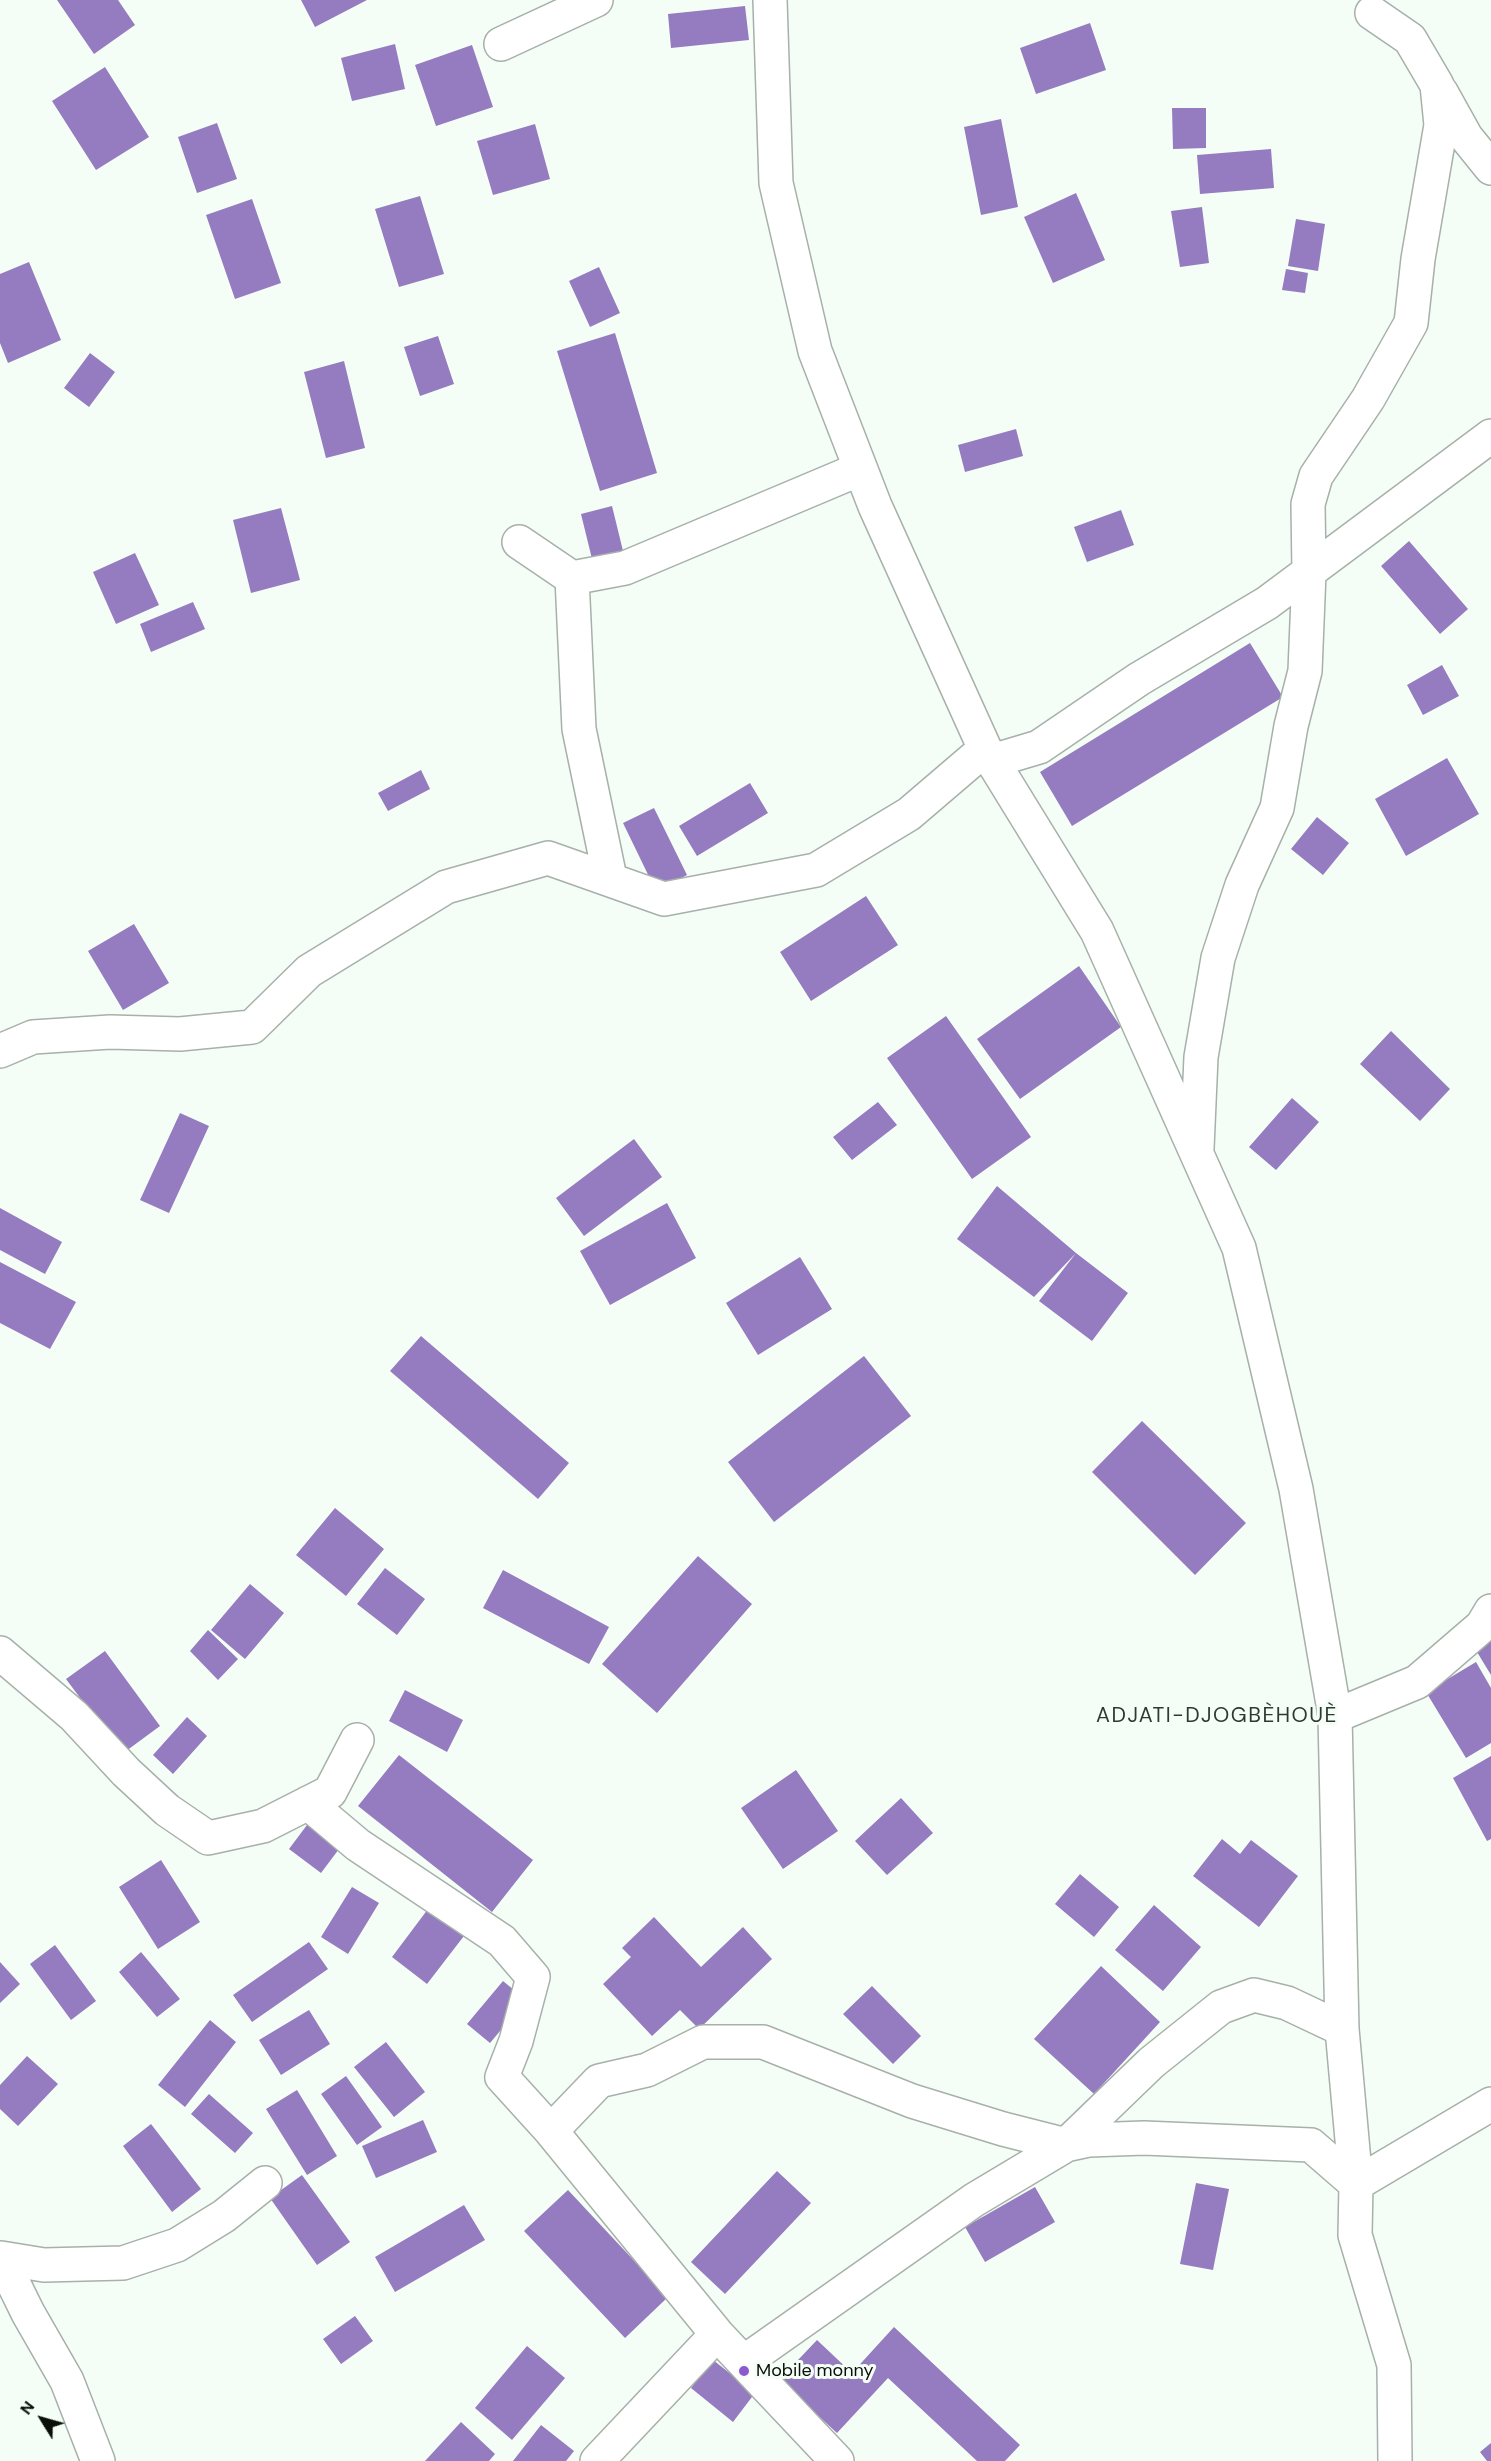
<!DOCTYPE html>
<html>
<head>
<meta charset="utf-8">
<style>
  body { margin:0 }
  #map { position:relative; width:1491px; height:2461px; overflow:hidden; background:#f4fef6; font-family:"DM Sans",sans-serif }
  canvas { display:block }
  .north { position:absolute; left:12px; top:2389px; width:60px; height:60px; -webkit-text-stroke:4px #f4fef6; paint-order:stroke; rotate:307deg; font-size:16px; font-weight:700; line-height:24px; text-align:center; color:#0b0f0c }
  .north::after { content:''; display:block; margin:auto; width:21px; height:27px; background:#0b0f0c; clip-path:polygon(50% 0,100% 100%,50% 72%,0 100%) }
</style>
</head>
<body>
<div id="map">
<canvas width="1491" height="2461"></canvas>
<div class="north">N</div>
</div>
<script>
const g = document.querySelector('canvas').getContext('2d');
g.lineJoin = 'round';
function fillPath(path, color) {
  g.fillStyle = color;
  g.fill(path, 'evenodd');
}
function poly(rows) {
  const path = new Path2D();
  for (const r of rows) {
    path.moveTo(r[0], r[1]);
    for (let i = 2; i < r.length; i += 2) path.lineTo(r[i], r[i + 1]);
  }
  return path;
}
function trace(path, color, width, dash) {
  g.strokeStyle = color;
  g.lineWidth = width;
  g.lineCap = dash ? 'butt' : 'round';
  g.setLineDash(dash || []);
  g.stroke(path);
}
function write(font, color, halo, rows, align = 'center') {
  g.font = font + ' "DM Sans",sans-serif';
  g.lineWidth = 6;
  g.setLineDash([]);
  g.textBaseline = 'middle';
  g.strokeStyle = halo;
  g.fillStyle = color;
  for (const [text, x, y, turn = 0] of rows) {
    g.save();
    g.translate(x, y);
    g.rotate((+turn || 0) * Math.PI / 180);
    g.textAlign = isNaN(turn) ? turn : align;
    if (halo) g.strokeText(text, 0, 0);
    g.fillText(text, 0, 0);
    g.restore();
  }
}
fillPath(poly([
  [57,0,118,0,135,25,94,54],
  [301,0,367,0,315,27],
  [745,6,749,40,671,48,668,14],
  [1090,23,1106,70,1036,94,1020,48],
  [395,44,405,89,352,101,341,58],
  [472,45,493,107,436,126,415,65],
  [105,67,149,137,96,170,52,101],
  [1172,108,1206,108,1206,148,1173,149],
  [1001,119,1018,207,981,215,964,127],
  [217,123,237,179,197,193,178,137],
  [535,124,550,179,493,195,477,141],
  [1271,149,1274,188,1200,194,1197,155],
  [1076,193,1105,260,1053,283,1024,217],
  [420,196,444,274,399,287,375,209],
  [252,199,281,283,235,299,206,215],
  [1202,207,1209,263,1180,267,1171,211],
  [1296,219,1325,224,1318,271,1288,266],
  [29,262,61,340,8,363,0,343,0,274],
  [599,267,620,313,590,327,569,281],
  [1286,269,1308,273,1305,293,1282,290],
  [615,333,657,473,600,491,557,351],
  [438,336,454,384,420,396,404,347],
  [90,353,115,372,89,407,64,388],
  [344,361,365,448,326,458,304,372],
  [1016,429,1023,456,965,472,958,445],
  [612,506,624,555,593,563,581,514],
  [281,508,300,580,251,593,233,520],
  [1121,510,1134,545,1087,562,1074,527],
  [1409,541,1468,609,1440,634,1381,566],
  [135,553,159,605,116,624,93,572],
  [193,602,205,629,151,652,140,624],
  [1250,643,1283,697,1072,826,1040,772],
  [1442,665,1459,696,1423,715,1407,685],
  [1447,758,1479,814,1406,856,1375,799],
  [421,770,430,789,388,811,378,793],
  [750,783,768,813,697,856,679,826],
  [654,808,687,875,656,891,623,823],
  [1317,817,1349,843,1323,875,1291,849],
  [866,896,898,945,811,1001,780,952],
  [134,924,169,983,123,1010,88,951],
  [1079,966,1121,1027,1020,1099,977,1039],
  [946,1016,1031,1137,972,1179,887,1058],
  [1391,1031,1450,1089,1420,1121,1360,1064],
  [1292,1098,1319,1122,1276,1170,1249,1147],
  [878,1102,897,1125,852,1160,833,1137],
  [180,1113,209,1126,169,1213,140,1200],
  [634,1139,662,1177,584,1236,556,1198],
  [997,1186,1076,1253,1034,1297,957,1239],
  [667,1203,696,1258,610,1305,580,1251],
  [0,1208,62,1242,45,1274,0,1250],
  [1076,1253,1128,1293,1092,1341,1039,1301],
  [800,1257,832,1309,758,1355,726,1303],
  [0,1262,76,1302,50,1349,0,1323],
  [421,1336,569,1463,538,1499,390,1371],
  [864,1356,911,1416,774,1522,728,1462],
  [1142,1421,1246,1523,1195,1575,1092,1472],
  [335,1508,384,1549,346,1596,296,1555],
  [698,1556,752,1604,657,1713,602,1664],
  [385,1568,425,1599,397,1635,357,1604],
  [503,1570,609,1627,589,1664,483,1608],
  [250,1584,284,1613,245,1659,211,1630],
  [208,1630,238,1659,218,1680,190,1651],
  [1491,1636,1491,1675,1474,1647],
  [105,1651,160,1726,122,1754,66,1679],
  [1476,1662,1491,1688,1491,1743,1466,1758,1426,1692],
  [405,1690,463,1720,447,1752,389,1721],
  [187,1717,207,1736,173,1774,153,1755],
  [399,1755,533,1860,492,1912,358,1806],
  [1491,1756,1491,1839,1487,1841,1453,1778],
  [796,1770,838,1831,783,1869,741,1808],
  [901,1798,933,1833,887,1875,855,1841],
  [313,1817,345,1841,321,1873,289,1849],
  [1222,1839,1240,1854,1251,1840,1298,1876,1259,1927,1193,1876],
  [161,1860,200,1922,158,1949,119,1887],
  [1080,1874,1119,1907,1094,1937,1055,1904],
  [352,1887,379,1903,348,1954,321,1937],
  [431,1905,467,1932,427,1984,392,1957],
  [1154,1905,1201,1947,1163,1991,1115,1950],
  [654,1917,701,1967,743,1927,772,1959,699,2029,680,2010,652,2036,603,1984,631,1957,622,1948],
  [309,1942,328,1969,252,2022,233,1995],
  [55,1945,96,2001,71,2020,30,1964],
  [141,1952,180,1999,157,2017,119,1972],
  [0,1962,20,1984,0,2003],
  [1101,1966,1160,2022,1094,2094,1034,2039],
  [503,1981,526,2000,490,2043,467,2024],
  [872,1986,921,2036,893,2064,843,2014],
  [309,2010,330,2044,281,2075,259,2040],
  [210,2020,236,2042,185,2107,158,2085],
  [386,2042,425,2092,394,2117,354,2067],
  [27,2056,58,2084,18,2126,0,2109,0,2085],
  [346,2076,382,2127,357,2145,321,2094],
  [297,2090,337,2156,307,2175,266,2109],
  [209,2094,253,2133,235,2153,191,2114],
  [423,2120,437,2152,376,2178,362,2146],
  [151,2124,201,2189,172,2212,123,2146],
  [777,2171,811,2203,725,2294,691,2262],
  [302,2175,350,2242,317,2265,270,2198],
  [1196,2183,1229,2189,1213,2270,1180,2264],
  [1035,2187,1055,2222,985,2262,965,2227],
  [568,2190,668,2297,625,2338,524,2231],
  [464,2205,485,2240,395,2292,375,2257],
  [355,2316,373,2341,341,2364,323,2339],
  [894,2327,1020,2445,1005,2461,977,2461,888,2378,837,2433,779,2380,817,2340,852,2373],
  [527,2346,565,2378,512,2440,475,2408],
  [713,2360,755,2393,733,2422,691,2388],
  [461,2422,495,2454,489,2461,425,2461],
  [541,2425,574,2451,566,2461,513,2461],
  [1491,2443,1491,2461,1487,2461,1480,2452]
]), '#957bbf');
const street = poly([
  [770,0,776,183,815,351,875,506,985,749,1097,931,1239,1248,1296,1489,1335,1716,1342,2029,1356,2184,1355,2235,1394,2365,1395,2461],
  [501,44,596,0],
  [1441,92,1466,137,1491,168],
  [519,542,572,578,579,729,610,878],
  [572,578,625,568,860,469],
  [992,761,1039,747,1139,679,1267,603,1491,436],
  [0,1051,33,1037,110,1032,180,1034,252,1027,309,971,446,887,548,858,664,899,816,870,909,814,985,749],
  [1197,1148,1201,1057,1218,958,1242,885,1277,808,1291,726,1305,671,1309,573,1308,504,1316,476,1368,399,1411,323,1418,259,1441,125,1437,85,1410,39,1372,13],
  [0,1653,74,1716,126,1772,167,1810,208,1838,263,1826,330,1792,357,1740],
  [1335,1716,1417,1682,1482,1626,1491,1611],
  [308,1803,358,1845,502,1941,533,1977,516,2041,502,2077,551,2131,717,2334,837,2461],
  [551,2131,599,2081,647,2070,703,2042,763,2042,912,2101,1003,2129,1066,2145,1089,2140,1144,2138,1311,2145,1356,2184,1491,2104],
  [1,2258,44,2265,123,2263,177,2245,224,2216,265,2183],
  [1,2258,28,2313,67,2381,98,2461],
  [744,2362,974,2200,1066,2145,1151,2063,1221,2007,1254,1995,1287,2003,1342,2029],
  [597,2461,717,2334]
]);
trace(street, '#a7b0a9', 36);
trace(street, '#fff', 33);
for (const [x, y, r, color] of [
  [744,2371,6,"#8d58d0"]
]) {
  const dot = new Path2D();
  dot.arc(x, y, r, 0, 2 * Math.PI);
  g.fillStyle = color;
  g.fill(dot);
  trace(dot, '#f4fef6', 2);
}
write('18px', '#0b0f0c', '#f4fef6', [
  ["Mobile monny",756,2371]
], 'left');
g.letterSpacing = '1.5px';
write('21px', '#303832', '#f4fef6', [
  ["ADJATI-DJOGBÈHOUÈ",1217,1716]
]);
g.letterSpacing = '0px';
</script>
</body>
</html>
